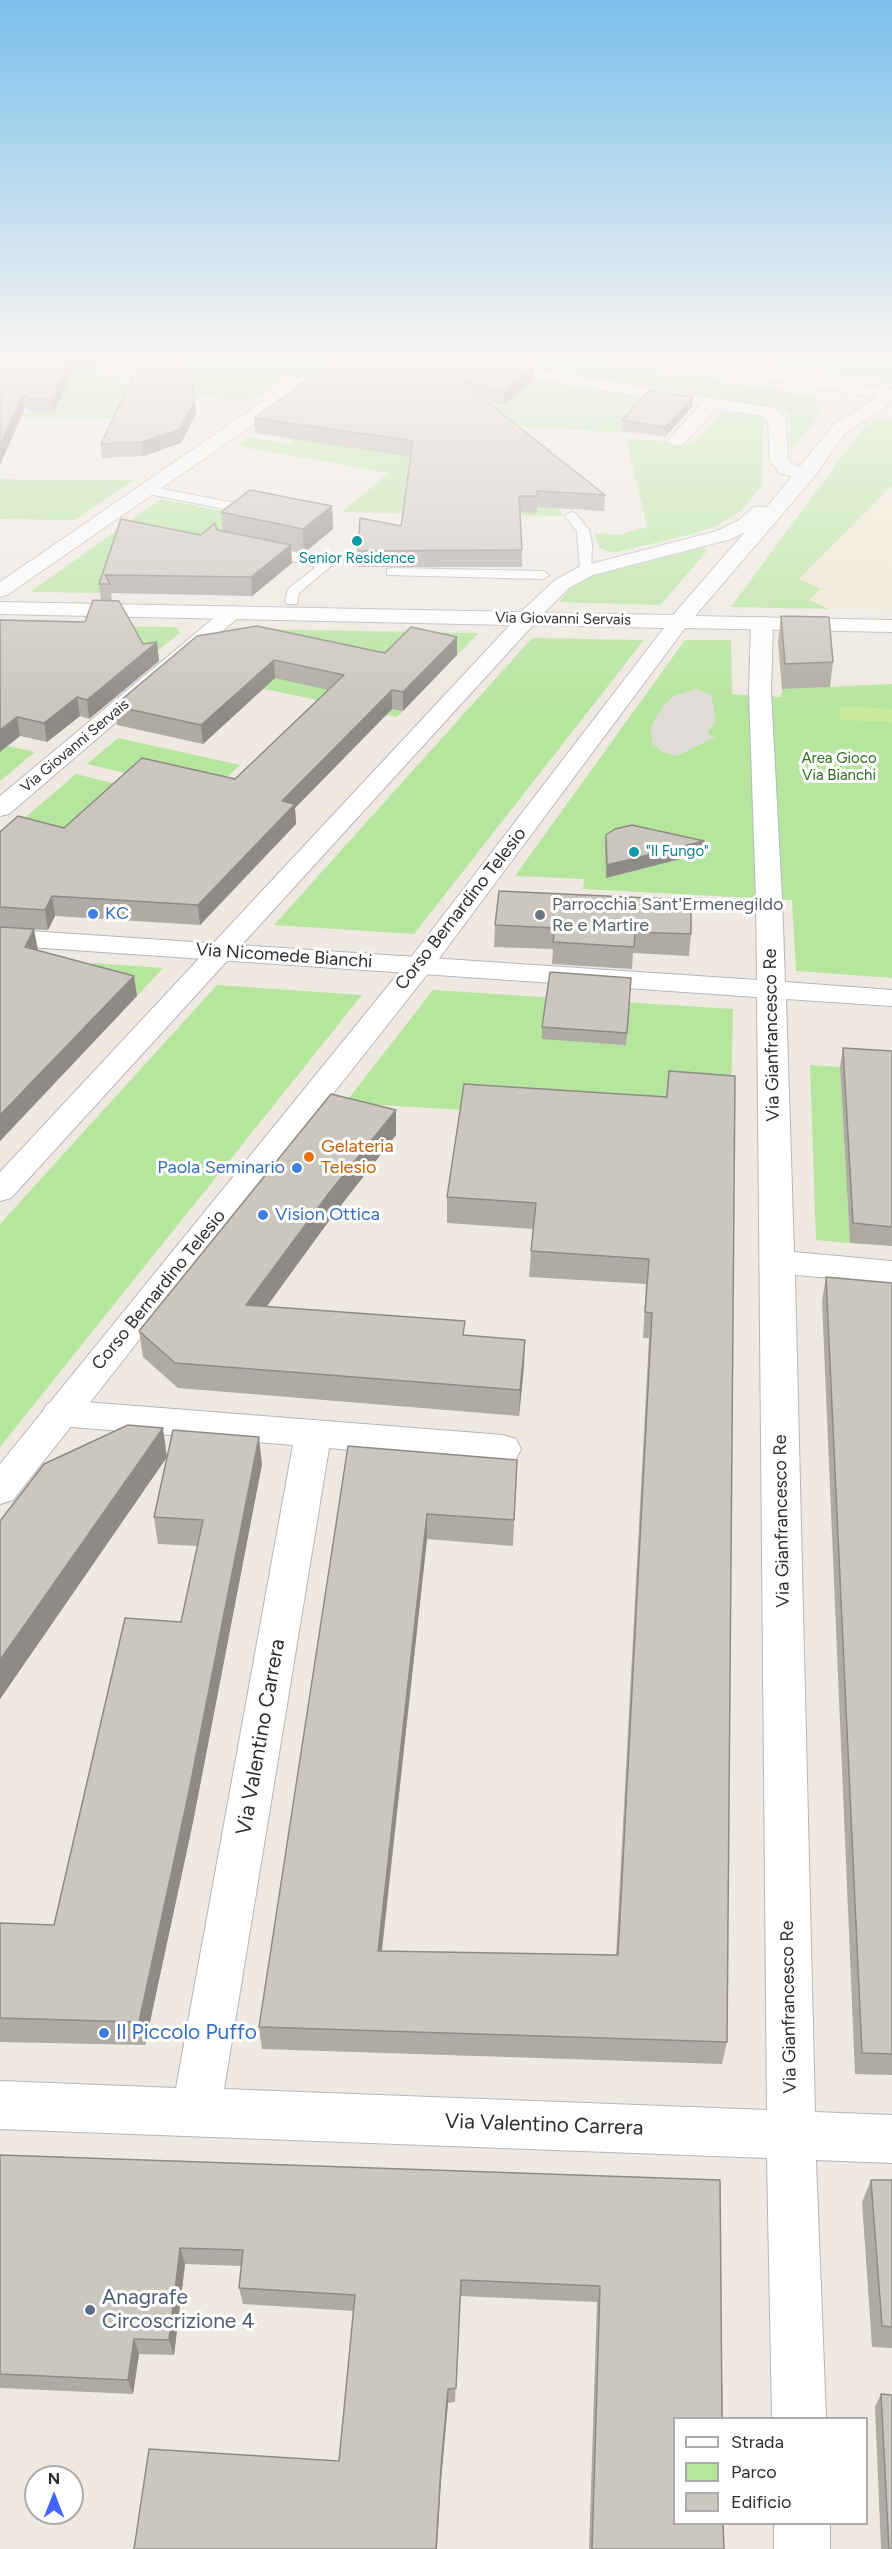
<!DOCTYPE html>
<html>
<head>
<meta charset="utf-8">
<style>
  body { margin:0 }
  #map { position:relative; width:892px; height:2549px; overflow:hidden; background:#efe9e1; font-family:Figtree,sans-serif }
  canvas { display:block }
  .legend { position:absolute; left:673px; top:2417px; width:195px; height:108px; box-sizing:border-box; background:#fff; border:2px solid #ababab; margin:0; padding:8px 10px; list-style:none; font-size:18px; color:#2e2e2e }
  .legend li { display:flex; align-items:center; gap:12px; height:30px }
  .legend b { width:30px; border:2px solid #ababab }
  .north { position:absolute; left:24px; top:2465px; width:60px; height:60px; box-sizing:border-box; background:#fff; border:2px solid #ababab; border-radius:50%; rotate:0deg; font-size:16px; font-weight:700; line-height:24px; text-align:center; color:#2e2e2e }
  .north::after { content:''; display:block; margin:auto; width:21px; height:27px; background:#4264fb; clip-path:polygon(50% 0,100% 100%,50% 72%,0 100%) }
</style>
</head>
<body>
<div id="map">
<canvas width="892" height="2549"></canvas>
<ul class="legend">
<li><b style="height:8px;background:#fff"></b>Strada</li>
<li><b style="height:16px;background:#b6e59e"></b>Parco</li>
<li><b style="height:16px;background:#cbc7bf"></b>Edificio</li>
</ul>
<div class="north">N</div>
</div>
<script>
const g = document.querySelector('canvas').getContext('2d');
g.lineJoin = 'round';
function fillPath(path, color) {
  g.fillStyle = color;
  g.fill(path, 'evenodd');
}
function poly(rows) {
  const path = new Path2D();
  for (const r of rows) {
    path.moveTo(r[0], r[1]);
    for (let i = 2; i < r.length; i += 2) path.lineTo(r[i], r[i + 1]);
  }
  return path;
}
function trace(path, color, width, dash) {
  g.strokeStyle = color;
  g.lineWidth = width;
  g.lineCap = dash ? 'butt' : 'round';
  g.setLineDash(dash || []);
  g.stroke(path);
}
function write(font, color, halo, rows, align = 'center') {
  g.font = font + ' Figtree,sans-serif';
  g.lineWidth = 6;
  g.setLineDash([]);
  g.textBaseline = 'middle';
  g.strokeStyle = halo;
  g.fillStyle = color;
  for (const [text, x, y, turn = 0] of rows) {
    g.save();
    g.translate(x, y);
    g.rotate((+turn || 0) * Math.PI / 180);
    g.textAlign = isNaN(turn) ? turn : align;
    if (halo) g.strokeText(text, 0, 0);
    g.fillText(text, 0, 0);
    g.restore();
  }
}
fillPath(poly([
  [892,485,892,610,829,609,809,600,820,589,799,579]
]), '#f0e6d1');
fillPath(poly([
  [67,354,120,354,117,359,105,358,96,367,96,370,111,373,133,387,123,419,0,418,14,413,54,413,0,361,66,383,79,359],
  [125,354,365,354,559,506,563,516,342,512,389,473,237,446,249,437,287,444,294,440,317,423,323,383,287,377,258,397,243,401,190,395,149,360],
  [439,354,560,354,801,394,813,398,820,414,790,451,790,415,785,410],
  [699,354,849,354,892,361,892,381,805,371],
  [535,380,651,399,646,434,479,424,470,401,502,406],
  [721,412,759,415,764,420,762,486,741,511,714,527,692,534,613,553,600,548,594,533,619,535,647,527,626,439,693,443],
  [892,417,892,485,799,579,821,589,809,600,829,609,731,607,862,429,877,420],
  [0,479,42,480,134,480,75,520,0,519],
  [161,499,244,515,198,552,104,593,30,592],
  [702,548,708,550,660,605,559,602,571,587,585,578],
  [0,624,176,627,180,633,157,651],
  [245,629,479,633,457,655,411,646,356,701,403,711,397,717,246,685],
  [532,638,644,640,414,934,274,925],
  [685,640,731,640,732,694,781,697,782,689,892,684,892,978,796,971,792,900,583,889,584,879,515,876],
  [118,738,240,765,210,793,87,764],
  [8,746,35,752,0,781,0,752],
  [76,774,133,788,80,836,21,821],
  [93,963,163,968,137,996,76,980],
  [217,985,362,995,0,1447,0,1224],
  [433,990,733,1009,731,1101,602,1093,604,1118,345,1103],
  [810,1065,840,1067,850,1243,816,1240]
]), '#b6e59e');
fillPath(poly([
  [839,706,892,709,892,722,841,720]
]), '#c9ec9a');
fillPath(poly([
  [696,689,711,694,716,720,707,733,715,737,677,756,662,752,652,743,651,728,656,717,664,705,674,696]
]), '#dfdcd8');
const service = poly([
  [147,486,246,505,252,509,246,513,143,493,141,490,147,486],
  [571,512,575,513,589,530,592,544,591,574,586,575,580,571,577,531,565,516,571,512],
  [265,546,319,557,331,566,299,593,297,604,287,604,285,601,288,589,316,567,261,553,259,550,265,546],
  [392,568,543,571,549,575,543,579,387,575,387,569,392,568]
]);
const pedestrian = poly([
  [760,685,768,687,771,692,782,898,778,904,769,906,760,904,756,898,749,692,752,687,760,685]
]);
const minor = poly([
  [403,354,443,354,773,408,780,412,786,421,788,460,794,465,813,470,815,474,806,480,780,473,773,465,770,461,768,421,762,416,716,409,682,445,676,446,667,441,699,406,411,359,403,354],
  [303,377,309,378,311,382,309,386,7,595,0,597,0,582,297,378,303,377],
  [233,606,240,608,244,612,240,616,9,814,0,816,0,796,226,608,233,606],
  [762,617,770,618,773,623,771,692,768,697,760,699,752,697,749,692,751,623,754,618,762,617],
  [769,890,778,892,782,898,785,982,892,990,892,1006,786,999,794,1252,892,1261,892,1283,795,1275,815,2112,892,2115,892,2163,816,2160,826,2418,772,2418,767,2158,0,2129,0,2081,176,2088,293,1445,60,1426,47,1422,42,1413,47,1404,60,1400,503,1435,516,1439,521,1449,516,1459,503,1463,329,1448,224,2089,767,2110,757,997,0,945,0,929,757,980,756,898,760,892,769,890],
  [774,2524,830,2524,830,2549,774,2549,774,2524]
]);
const tertiary = poly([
  [622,354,664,354,892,389,892,399,883,410,847,431,813,478,695,616,892,620,892,632,685,628,429,972,13,1500,0,1504,0,1464,409,960,664,628,533,625,11,1198,0,1201,0,1172,510,625,0,614,0,602,521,612,555,580,579,567,717,531,739,520,754,507,767,507,835,423,871,402,875,397,630,359,622,354],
  [745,532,673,615,544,613,569,588,593,575,731,539,745,532]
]);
trace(service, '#b4b7c1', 2);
trace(pedestrian, '#b4b7c1', 2);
trace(minor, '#b4b7c1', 2);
trace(tertiary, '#b4b7c1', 2);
fillPath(service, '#fff');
fillPath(pedestrian, '#fff');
fillPath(minor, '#fff');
fillPath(tertiary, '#fff');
fillPath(poly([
  [0,354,102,354,94,370,74,367,54,413,33,413,25,408,0,465],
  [344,354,533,381,504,405,487,402,605,495,604,511,537,507,537,513,520,512,522,550,522,567,358,567,358,551,401,526,411,457,255,433,254,418],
  [693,397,692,407,665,437,621,430,622,420],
  [196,414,181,443,143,456,102,458,101,444],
  [332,506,333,529,304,553,291,550,292,563,252,596,111,593,112,600,143,644,157,642,159,661,89,719,80,716,47,742,20,736,0,752,0,620,85,622,101,600,99,584,121,519,201,535,217,530,223,531,221,512],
  [781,616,833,662,830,687,782,689,778,641],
  [197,636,385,653,457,637,457,655,403,711,392,709,295,808,296,824,200,925,55,916,48,930,30,929,38,950,137,996,0,1141,0,832,64,828,235,779,328,690,275,678,203,744,117,725,114,706],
  [606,835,703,853,606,878,605,847],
  [495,925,691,934,689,956,633,953,632,969,552,964,553,949,494,947],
  [631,978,626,1045,542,1039,542,1027],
  [843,1048,892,1051,892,1246,850,1243,840,1067],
  [669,1071,727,2042,722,2064,262,2049,259,2027,348,1446,517,1460,513,1546,427,1539,382,1951,616,1955,649,1338,643,1338,646,1284,529,1277,531,1251,533,1229,447,1223,447,1197,666,1097],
  [396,1110,396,1135,331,1218,267,1306,465,1335,524,1366,519,1416,178,1388,143,1357,139,1331],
  [826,1277,892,1283,892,2075,855,2074,822,1301],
  [167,1457,0,1699,0,1521,167,1457,262,1464,193,1822,145,2045,0,2042,0,1923,54,1925,181,1622,198,1546,158,1544,154,1517],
  [0,2155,720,2180,724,2549,589,2549,597,2302,460,2296,455,2402,448,2403,441,2480,339,2461,354,2311,243,2304,239,2288,242,2266,185,2264,174,2355,139,2354,133,2394,0,2388],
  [871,2180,892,2180,892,2348,872,2347,862,2202],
  [881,2394,892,2549,881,2549,875,2407]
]), '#afaba4');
fillPath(poly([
  [73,354,74,367,54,413,52,399],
  [94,354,102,354,94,370,92,357],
  [533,366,533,381,504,405,504,390],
  [23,395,25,408,0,465,0,445],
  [693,397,692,407,665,437,665,427],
  [195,400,196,414,181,443,143,456,141,442],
  [332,506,333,529,304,553,303,529],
  [291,545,292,563,252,596,251,577],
  [457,637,457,655,403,711,403,692],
  [157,642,159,661,89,719,87,700],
  [274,660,275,678,203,744,201,725],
  [392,690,392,709,295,808,296,824,200,925,198,905,282,801],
  [77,697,80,716,47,742,44,723],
  [17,717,20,736,0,752,0,730],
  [704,841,703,853,606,878,607,865],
  [52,896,55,916,48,930,45,910],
  [34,929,38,950,25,947],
  [134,976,137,996,0,1141,0,1115],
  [396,1110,396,1135,331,1218,249,1331,246,1305,329,1193],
  [525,1340,524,1366,519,1416,520,1390],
  [163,1428,167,1457,0,1699,0,1660],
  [259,1437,262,1464,193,1822,145,2045,139,2022],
  [427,1514,427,1539,379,1974,378,1951],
  [180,2248,185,2264,174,2355,169,2340],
  [134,2339,139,2354,133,2394,128,2380],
  [448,2389,448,2403,441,2480,437,2549,436,2549,441,2467]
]), '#8e8b86');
const building = poly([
  [0,354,72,354,52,399,31,399,23,395,0,445,0,384,1,384,0,384,0,354],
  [77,354,94,354,92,357,77,354],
  [144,354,164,354,181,363,189,373,195,400,179,430,141,442,101,444,144,354],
  [344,354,464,354,533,366,504,390,462,382,605,495,537,491,537,496,519,496,522,550,358,551,360,518,401,526,413,441,254,418,344,354],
  [650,390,693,397,665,427,622,420,650,390],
  [250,490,332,506,303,529,221,512,250,490],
  [121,519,201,535,215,523,217,530,291,545,251,577,105,575,110,584,99,584,121,519],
  [93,600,119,601,143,644,157,642,87,700,77,697,44,723,17,717,0,730,0,620,85,622,93,600],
  [781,616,829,617,833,662,785,664,781,616],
  [257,626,385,653,411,627,457,637,403,692,392,690,282,801,295,804,198,905,52,896,45,910,0,907,0,832,18,816,64,828,142,758,235,779,344,675,274,660,201,725,114,706,197,636,257,626],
  [632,825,704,841,607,865,606,835,615,829,632,825],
  [499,891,691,900,691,934,635,932,634,947,553,942,555,928,495,925,499,891],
  [0,927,34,929,25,947,134,976,0,1115,0,927],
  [550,972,631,978,627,1033,542,1027,550,972],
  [843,1048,892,1051,892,1227,853,1223,843,1048],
  [669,1071,735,1076,727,2042,259,2027,348,1446,517,1460,514,1520,427,1514,378,1951,618,1955,652,1313,645,1312,649,1259,531,1251,536,1203,447,1197,464,1084,667,1097,669,1071],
  [331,1094,396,1110,329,1193,246,1305,465,1321,463,1335,525,1340,520,1390,175,1363,139,1331,331,1094],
  [826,1277,892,1283,892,2054,862,2053,826,1277],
  [128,1425,163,1428,0,1660,0,1521,44,1464,128,1425],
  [173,1430,259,1437,188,1796,139,2022,0,2018,0,1923,54,1925,125,1618,181,1622,203,1520,154,1517,173,1430],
  [0,2155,720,2180,722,2418,675,2418,675,2523,723,2523,724,2549,592,2549,600,2286,461,2280,456,2388,448,2389,441,2467,436,2549,134,2549,149,2449,339,2461,355,2295,239,2288,243,2250,180,2248,169,2340,134,2339,128,2380,0,2374,0,2155],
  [871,2180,892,2180,892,2327,882,2326,871,2180],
  [881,2394,892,2395,892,2549,889,2549,881,2394]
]);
fillPath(building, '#cbc7bf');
trace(building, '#8e8b86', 1.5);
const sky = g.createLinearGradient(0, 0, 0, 711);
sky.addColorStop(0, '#7abfeb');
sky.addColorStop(0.5, '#f8f5f2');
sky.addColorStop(1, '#f8f5f200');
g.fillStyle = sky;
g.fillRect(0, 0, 892, 711);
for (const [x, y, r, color] of [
  [357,541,6,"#0f9aa8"],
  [634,852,6,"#0f9aa8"],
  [93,914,6,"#3f7fe0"],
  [540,915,6,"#6b7280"],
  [309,1157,6,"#e8710a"],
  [297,1168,6,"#3f7fe0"],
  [263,1215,6,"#3f7fe0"],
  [104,2033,6,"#3f7fe0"],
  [90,2310,6,"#5c6f8a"]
]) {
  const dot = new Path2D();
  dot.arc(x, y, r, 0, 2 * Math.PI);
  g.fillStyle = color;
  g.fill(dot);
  trace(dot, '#fff', 2);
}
write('15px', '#0d838f', '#fff', [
  ["Senior Residence",357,559],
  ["\"Il Fungo\"",646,852,"left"]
]);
write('15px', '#2e2e2e', '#fff', [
  ["Via Giovanni Servais",563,619,1],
  ["Via Giovanni Servais",75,746,-40]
]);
write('15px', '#2c6e1b', '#fff', [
  ["Area Gioco",839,759],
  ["Via Bianchi",839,776]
]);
write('18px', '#5b616d', '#fff', [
  ["Parrocchia Sant'Ermenegildo",552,905],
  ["Re e Martire",552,926]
], 'left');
write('18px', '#2e2e2e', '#fff', [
  ["Corso Bernardino Telesio",461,909,-52],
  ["Via Nicomede Bianchi",284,956,4],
  ["Via Gianfrancesco Re",772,1035,-91],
  ["Corso Bernardino Telesio",159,1290,-51],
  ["Via Gianfrancesco Re",782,1521,-91],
  ["Via Gianfrancesco Re",789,2007,-91]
]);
write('18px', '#366cbe', '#fff', [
  ["KC",105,914],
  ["Paola Seminario",285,1168,"right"],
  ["Vision Ottica",275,1215]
], 'left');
write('18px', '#c56008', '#fff', [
  ["Gelateria",321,1147],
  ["Telesio",321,1168]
], 'left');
write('21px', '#2e2e2e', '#fff', [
  ["Via Valentino Carrera",261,1737,-80],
  ["Via Valentino Carrera",544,2125,2]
]);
write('21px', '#366cbe', '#fff', [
  ["Il Piccolo Puffo",116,2033]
], 'left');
write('21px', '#4e5e75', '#fff', [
  ["Anagrafe",102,2298],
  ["Circoscrizione 4",102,2322]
], 'left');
</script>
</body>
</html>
